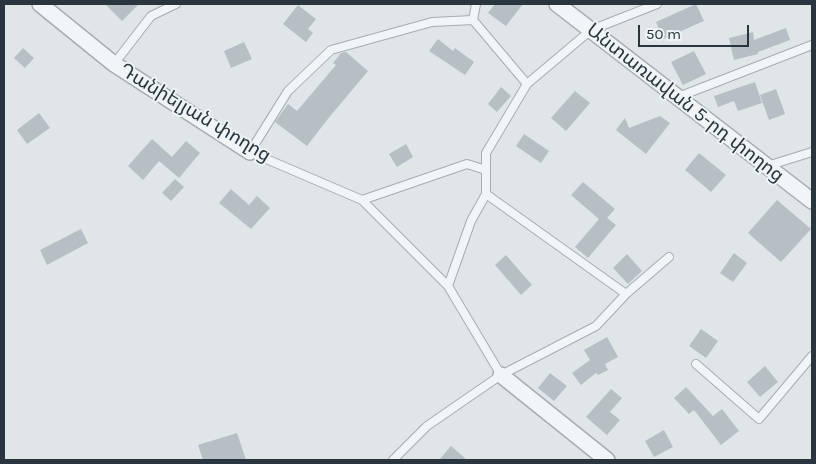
<!DOCTYPE html>
<html>
<head>
<meta charset="utf-8">
<style>
  body { margin:0 }
  #map { position:relative; width:816px; height:464px; overflow:hidden; background:#e0e5e8; font-family:Karla,sans-serif }
  canvas { display:block }
  .frame { position:absolute; inset:0; border:5px solid #29353f; pointer-events:none }
  .scale { position:absolute; left:638px; top:25px; width:111px; height:22px; box-sizing:border-box; border:2px solid #29353f; border-top:0; padding-left:6px; font-size:15px; line-height:18px; white-space:nowrap; color:#29353f; -webkit-text-stroke:4px #eff3f6; paint-order:stroke }
</style>
</head>
<body>
<div id="map">
<canvas width="816" height="464"></canvas>
<div class="frame"></div>
<div class="scale">50 m</div>
</div>
<script>
const g = document.querySelector('canvas').getContext('2d');
g.lineJoin = 'round';
function fillPath(path, color) {
  g.fillStyle = color;
  g.fill(path, 'evenodd');
}
function poly(rows) {
  const path = new Path2D();
  for (const r of rows) {
    path.moveTo(r[0], r[1]);
    for (let i = 2; i < r.length; i += 2) path.lineTo(r[i], r[i + 1]);
  }
  return path;
}
function trace(path, color, width, dash) {
  g.strokeStyle = color;
  g.lineWidth = width;
  g.lineCap = dash ? 'butt' : 'round';
  g.setLineDash(dash || []);
  g.stroke(path);
}
function write(font, color, halo, rows, align = 'center') {
  g.font = font + ' Karla,"Noto Sans Armenian",sans-serif';
  g.lineWidth = 4;
  g.setLineDash([]);
  g.textBaseline = 'middle';
  g.strokeStyle = halo;
  g.fillStyle = color;
  for (const [text, x, y, turn = 0] of rows) {
    g.save();
    g.translate(x, y);
    g.rotate((+turn || 0) * Math.PI / 180);
    g.textAlign = isNaN(turn) ? turn : align;
    if (halo) g.strokeText(text, 0, 0);
    g.fillText(text, 0, 0);
    g.restore();
  }
}
fillPath(poly([
  [105,4,139,4,122,21],
  [495,4,523,4,506,26,488,13],
  [696,4,704,21,663,39,656,22],
  [298,5,316,19,308,29,313,33,306,42,283,24],
  [786,28,790,40,758,52,758,54,734,60,729,38,753,32,754,40],
  [438,39,453,51,455,48,474,62,465,75,429,51],
  [244,42,252,59,231,68,224,51],
  [23,48,34,58,25,68,14,58],
  [694,51,706,74,683,85,671,62],
  [346,52,368,71,327,120,307,146,275,122,288,104,297,111,336,65,333,63,341,53],
  [755,82,762,103,738,111,734,101,718,107,714,96],
  [501,87,511,96,497,112,488,104],
  [776,89,785,114,769,120,760,95],
  [575,91,590,103,566,131,551,118],
  [39,113,50,128,27,144,17,130],
  [660,116,670,123,646,154,616,130,625,118,629,128],
  [524,134,549,151,541,163,516,146],
  [152,139,172,157,186,141,200,153,179,178,159,161,143,180,128,166],
  [406,144,413,157,397,167,389,154],
  [699,153,726,175,711,192,685,170],
  [175,179,184,187,171,201,162,193],
  [583,182,615,209,607,218,616,225,588,258,575,247,599,219,571,195],
  [231,189,249,205,257,196,270,208,251,229,219,203],
  [777,200,811,229,781,262,748,233],
  [81,229,88,243,47,265,40,250],
  [734,253,747,263,733,282,720,273],
  [627,254,642,271,628,284,613,268],
  [506,255,532,285,521,295,495,265],
  [701,329,718,341,706,358,689,346],
  [607,337,618,357,605,364,608,370,598,375,596,373,581,385,572,373,590,360,584,350],
  [765,366,778,382,760,397,747,382],
  [550,373,567,386,554,401,538,388],
  [686,387,713,416,722,409,739,431,721,445,694,410,689,414,674,398],
  [611,389,622,398,610,412,620,420,607,435,586,417],
  [664,430,673,447,654,457,645,441],
  [237,433,246,460,203,460,198,445],
  [451,446,467,460,439,460]
]), '#b7bfc5');
const lane = poly([
  [476,4,473,20,527,84],
  [473,20,432,22,331,50,288,91,250,152,362,200,448,286,501,375],
  [114,64,151,16,176,4],
  [678,97,812,45],
  [767,166,812,152],
  [362,200,467,164,486,170],
  [448,286,471,221,486,194],
  [626,294,486,194,486,153,527,84,591,30,657,4],
  [696,364,759,419,812,356],
  [393,460,427,426,501,375,596,326,626,294,669,257]
]);
const street = poly([
  [40,4,114,64,250,152],
  [557,4,812,201],
  [501,375,607,460]
]);
trace(lane, '#a5adb2', 10);
trace(street, '#a5adb2', 18);
trace(lane, '#f2f5f7', 8);
trace(street, '#f2f5f7', 15);
write('19px', '#29353f', '#eff3f6', [
  ["Անտառավան 5-րդ փողոց",685,103,38],
  ["Դանիելյան փողոց",195,113,31]
]);
</script>
</body>
</html>
